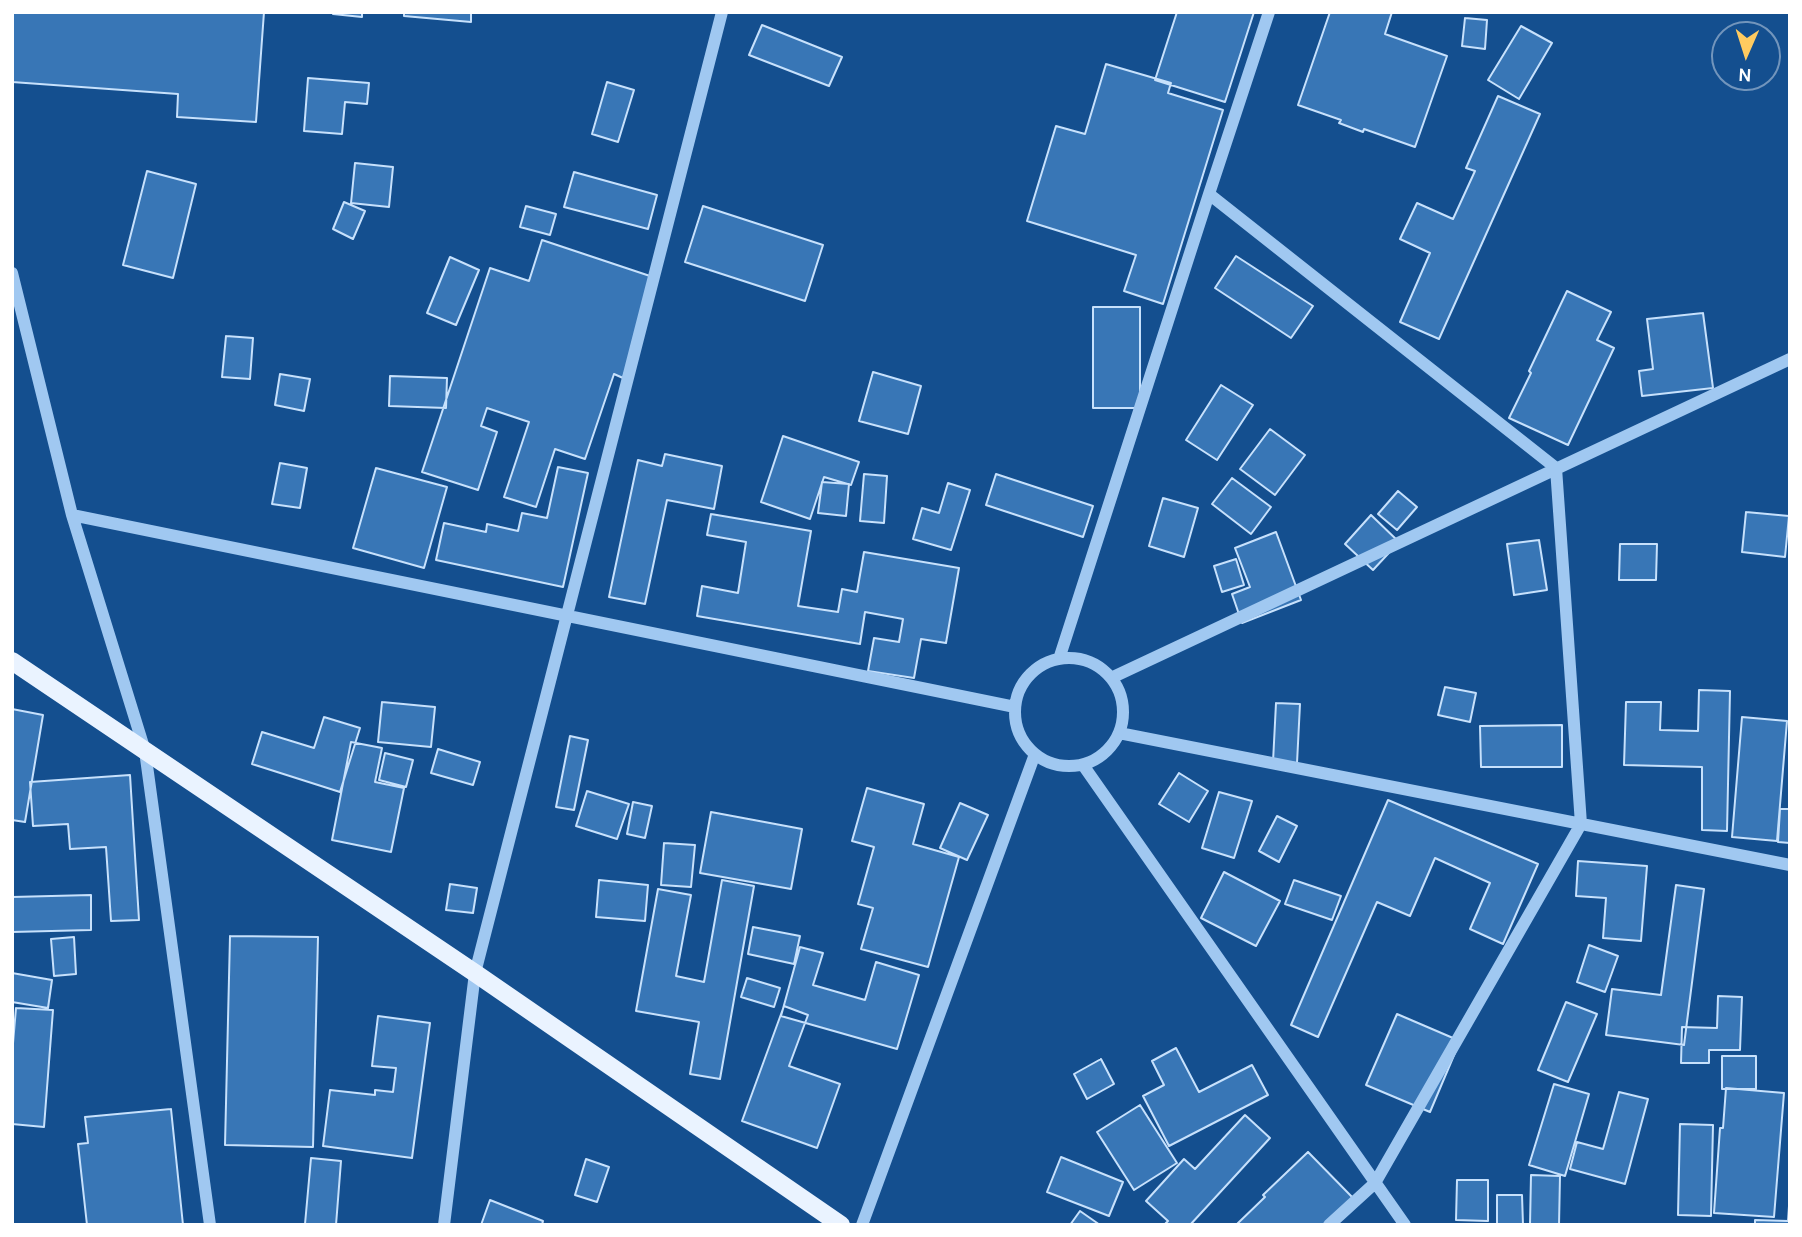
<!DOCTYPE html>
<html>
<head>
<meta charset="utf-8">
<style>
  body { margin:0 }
  #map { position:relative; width:1802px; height:1237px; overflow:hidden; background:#144f8f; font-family:Karla,sans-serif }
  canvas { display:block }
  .frame { position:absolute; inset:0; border:14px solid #fff; pointer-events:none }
  .north { position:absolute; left:1711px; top:21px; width:70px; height:70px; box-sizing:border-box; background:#144f8f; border:2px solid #7295bc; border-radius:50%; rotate:183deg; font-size:19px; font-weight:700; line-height:28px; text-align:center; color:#fff }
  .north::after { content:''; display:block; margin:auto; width:24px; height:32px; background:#ffcb60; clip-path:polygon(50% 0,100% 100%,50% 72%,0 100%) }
</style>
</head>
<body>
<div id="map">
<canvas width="1802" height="1237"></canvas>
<div class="frame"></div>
<div class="north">N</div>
</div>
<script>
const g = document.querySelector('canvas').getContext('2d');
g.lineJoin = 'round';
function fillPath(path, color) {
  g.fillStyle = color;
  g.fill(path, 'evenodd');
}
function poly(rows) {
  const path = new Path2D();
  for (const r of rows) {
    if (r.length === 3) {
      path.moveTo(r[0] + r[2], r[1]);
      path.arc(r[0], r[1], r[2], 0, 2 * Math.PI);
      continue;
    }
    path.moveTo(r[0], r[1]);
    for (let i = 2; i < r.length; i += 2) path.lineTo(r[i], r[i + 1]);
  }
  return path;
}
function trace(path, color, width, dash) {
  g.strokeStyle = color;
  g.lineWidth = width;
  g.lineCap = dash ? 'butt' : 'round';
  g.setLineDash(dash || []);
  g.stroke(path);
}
const building = poly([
  [12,12,264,12,256,122,177,117,178,94,12,82,12,12],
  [333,12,362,12,362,17,333,14,333,12],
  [404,12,471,12,471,22,404,16,404,12],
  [1177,12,1254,12,1225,102,1155,80,1177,12],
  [1330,12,1392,12,1385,34,1447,56,1415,147,1364,129,1363,132,1339,123,1341,120,1298,105,1330,12],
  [1465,18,1487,20,1485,49,1462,46,1465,18],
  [762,25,842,57,829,86,749,55,762,25],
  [1521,26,1552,43,1519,99,1488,80,1521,26],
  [1106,64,1171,83,1168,93,1223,110,1163,304,1124,291,1136,255,1027,221,1056,126,1085,134,1106,64],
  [308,78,369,83,367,104,345,102,342,134,304,131,308,78],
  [607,82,634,90,618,142,592,134,607,82],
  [1498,96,1540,114,1439,339,1400,322,1430,253,1400,239,1417,203,1453,219,1475,171,1466,168,1498,96],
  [355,163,393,167,389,207,351,203,355,163],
  [147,171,196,184,173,278,123,265,147,171],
  [574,172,657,195,648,229,564,207,574,172],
  [344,202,365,211,353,239,333,229,344,202],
  [526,206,556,214,550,235,520,227,526,206],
  [703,206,823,245,805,301,685,262,703,206],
  [542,240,656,278,623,378,614,374,585,459,555,449,536,507,504,497,529,422,487,408,481,426,497,432,478,490,422,472,490,268,529,281,542,240],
  [1236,256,1313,306,1291,338,1215,288,1236,256],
  [450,257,479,270,456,325,427,313,450,257],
  [1567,291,1611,312,1597,340,1614,348,1568,445,1509,418,1531,373,1529,371,1567,291],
  [1093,307,1140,307,1140,408,1093,408,1093,307],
  [1703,313,1713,388,1642,396,1639,371,1653,369,1647,319,1703,313],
  [226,336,253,338,250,379,222,377,226,336],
  [873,372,921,386,908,434,859,421,873,372],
  [280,374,310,379,304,411,275,405,280,374],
  [390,376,447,378,446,408,389,406,390,376],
  [1221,385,1253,405,1217,460,1186,440,1221,385],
  [1270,429,1305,455,1275,495,1240,469,1270,429],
  [783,436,859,462,851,485,824,477,810,519,761,502,783,436],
  [665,454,722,466,714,509,667,500,645,604,609,597,638,460,662,466,665,454],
  [280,463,307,468,300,508,272,504,280,463],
  [558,467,588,473,563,587,436,560,444,523,486,532,487,524,518,531,522,513,547,518,558,467],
  [376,468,447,487,424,568,353,548,376,468],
  [864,474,887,476,884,523,860,521,864,474],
  [996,474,1093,506,1083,537,986,505,996,474],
  [1232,478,1271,507,1251,534,1212,504,1232,478],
  [822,482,849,484,846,516,818,513,822,482],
  [948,483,970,490,951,550,913,539,922,508,939,513,948,483],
  [1398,491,1417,507,1397,530,1378,514,1398,491],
  [1163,498,1198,508,1184,557,1149,546,1163,498],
  [1746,512,1789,516,1785,557,1742,552,1746,512],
  [711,514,811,531,798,606,838,612,842,589,857,592,864,552,959,568,946,643,921,639,914,678,868,671,874,638,899,642,903,619,865,612,860,644,697,616,702,586,738,593,746,542,707,535,711,514],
  [1371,515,1399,542,1373,570,1345,544,1371,515],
  [1276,532,1301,600,1242,623,1232,594,1250,587,1235,548,1276,532],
  [1539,540,1547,590,1514,595,1507,544,1539,540],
  [1620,544,1657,544,1656,580,1619,580,1620,544],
  [1236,559,1244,585,1222,592,1214,566,1236,559],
  [1445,687,1476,693,1470,722,1438,715,1445,687],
  [1699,690,1730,691,1727,831,1702,830,1702,767,1624,765,1626,702,1661,702,1660,730,1698,731,1699,690],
  [382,702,435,707,431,747,378,742,382,702],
  [1276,703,1300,704,1297,763,1273,762,1276,703],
  [12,709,43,715,25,822,12,820,12,709],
  [324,717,360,728,340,792,252,764,262,732,314,748,324,717],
  [1742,717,1787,721,1777,841,1732,837,1742,717],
  [1562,725,1562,767,1481,767,1480,726,1562,725],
  [570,736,588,740,574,810,556,807,570,736],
  [351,742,382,748,375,782,404,788,391,852,332,840,351,742],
  [438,749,480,762,473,785,431,773,438,749],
  [385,753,413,760,406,787,379,780,385,753],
  [1179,773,1208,791,1189,822,1159,804,1179,773],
  [130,775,139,920,111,921,106,847,70,849,68,824,33,826,30,782,130,775],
  [867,788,924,804,913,844,959,857,928,967,861,949,873,908,858,904,874,847,852,841,867,788],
  [587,791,629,804,617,839,576,826,587,791],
  [1219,792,1252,801,1234,858,1202,848,1219,792],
  [1388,800,1538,864,1503,944,1470,929,1490,883,1435,858,1410,916,1377,902,1318,1037,1291,1025,1388,800],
  [633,802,652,806,645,838,627,834,633,802],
  [960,803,988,815,967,860,940,848,960,803],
  [1780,809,1790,809,1790,843,1778,842,1780,809],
  [711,812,802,829,791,889,700,873,711,812],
  [1277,816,1297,826,1279,862,1259,851,1277,816],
  [664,843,695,845,691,887,661,885,664,843],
  [1578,861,1647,866,1641,941,1603,938,1606,898,1576,896,1578,861],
  [1224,872,1280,901,1256,946,1201,918,1224,872],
  [599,880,648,885,645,921,596,917,599,880],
  [722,880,754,886,720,1079,690,1074,699,1022,636,1011,658,889,691,895,676,976,704,982,722,880],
  [1294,880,1341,896,1332,920,1285,904,1294,880],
  [450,884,477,888,473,913,446,910,450,884],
  [1676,885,1704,889,1684,1045,1606,1035,1612,989,1661,995,1676,885],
  [91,895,91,930,12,932,12,897,91,895],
  [753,927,800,936,794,964,748,954,753,927],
  [230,936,318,937,313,1147,225,1145,230,936],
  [74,937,76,974,54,976,51,939,74,937],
  [1589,945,1618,956,1605,992,1577,982,1589,945],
  [800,947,823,953,813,985,865,1000,876,962,919,975,897,1049,781,1016,800,947],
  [12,973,52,980,48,1008,12,1002,12,973],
  [747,978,780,988,774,1007,741,997,747,978],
  [1718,996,1742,997,1740,1050,1709,1050,1709,1063,1681,1063,1682,1027,1717,1028,1718,996],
  [1566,1002,1597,1014,1568,1082,1538,1070,1566,1002],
  [784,1006,808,1015,789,1066,840,1084,817,1148,742,1121,784,1006],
  [16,1008,53,1010,44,1127,12,1124,12,1055,16,1008],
  [1397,1014,1460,1041,1430,1112,1366,1085,1397,1014],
  [378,1016,430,1023,412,1158,323,1146,330,1090,375,1095,375,1090,393,1092,396,1068,372,1066,378,1016],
  [1176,1048,1199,1092,1252,1065,1268,1095,1169,1146,1143,1096,1164,1085,1152,1061,1176,1048],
  [1722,1056,1756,1056,1756,1089,1722,1089,1722,1056],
  [1101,1059,1114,1084,1087,1099,1074,1074,1101,1059],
  [1554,1084,1589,1094,1565,1176,1529,1165,1554,1084],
  [1726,1088,1784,1093,1774,1217,1714,1213,1720,1128,1723,1128,1726,1088],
  [1619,1092,1648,1099,1625,1184,1570,1169,1577,1142,1603,1149,1619,1092],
  [1140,1105,1177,1163,1134,1190,1097,1132,1140,1105],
  [171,1109,183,1225,87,1225,78,1144,88,1143,85,1117,171,1109],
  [1245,1115,1270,1138,1190,1225,1164,1225,1168,1221,1146,1201,1184,1159,1195,1169,1245,1115],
  [1680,1124,1713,1125,1711,1216,1678,1215,1680,1124],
  [1308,1152,1354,1199,1326,1225,1236,1225,1265,1197,1263,1195,1308,1152],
  [1061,1157,1123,1182,1109,1216,1047,1192,1061,1157],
  [311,1158,341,1161,336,1225,305,1224,311,1158],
  [586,1159,609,1167,597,1202,575,1195,586,1159],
  [1531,1175,1560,1176,1559,1225,1530,1225,1531,1175],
  [1457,1180,1488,1180,1488,1221,1456,1220,1457,1180],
  [1790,1191,1790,1225,1755,1225,1755,1220,1788,1221,1790,1191],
  [1497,1195,1522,1195,1523,1225,1497,1225,1497,1195],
  [490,1200,543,1221,542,1225,481,1225,490,1200],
  [1080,1211,1100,1225,1070,1225,1080,1211]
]);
fillPath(building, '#3876b6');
trace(building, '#c7e1fc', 2);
trace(poly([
  [1209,194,1556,468,1581,824,1375,1183,1329,1225],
  [12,273,72,515,145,751,210,1225],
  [72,515,1015,707],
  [1069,712,54],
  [1059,659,1209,194,1269,12],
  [1111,678,1790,359],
  [1119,733,1790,865],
  [1083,765,1405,1225],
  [444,1225,475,973,722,12],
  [862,1225,1035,754]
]), '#a0c8f1', 12);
trace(poly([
  [12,661,475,973,841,1225]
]), '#eaf3ff', 18);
</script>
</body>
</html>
